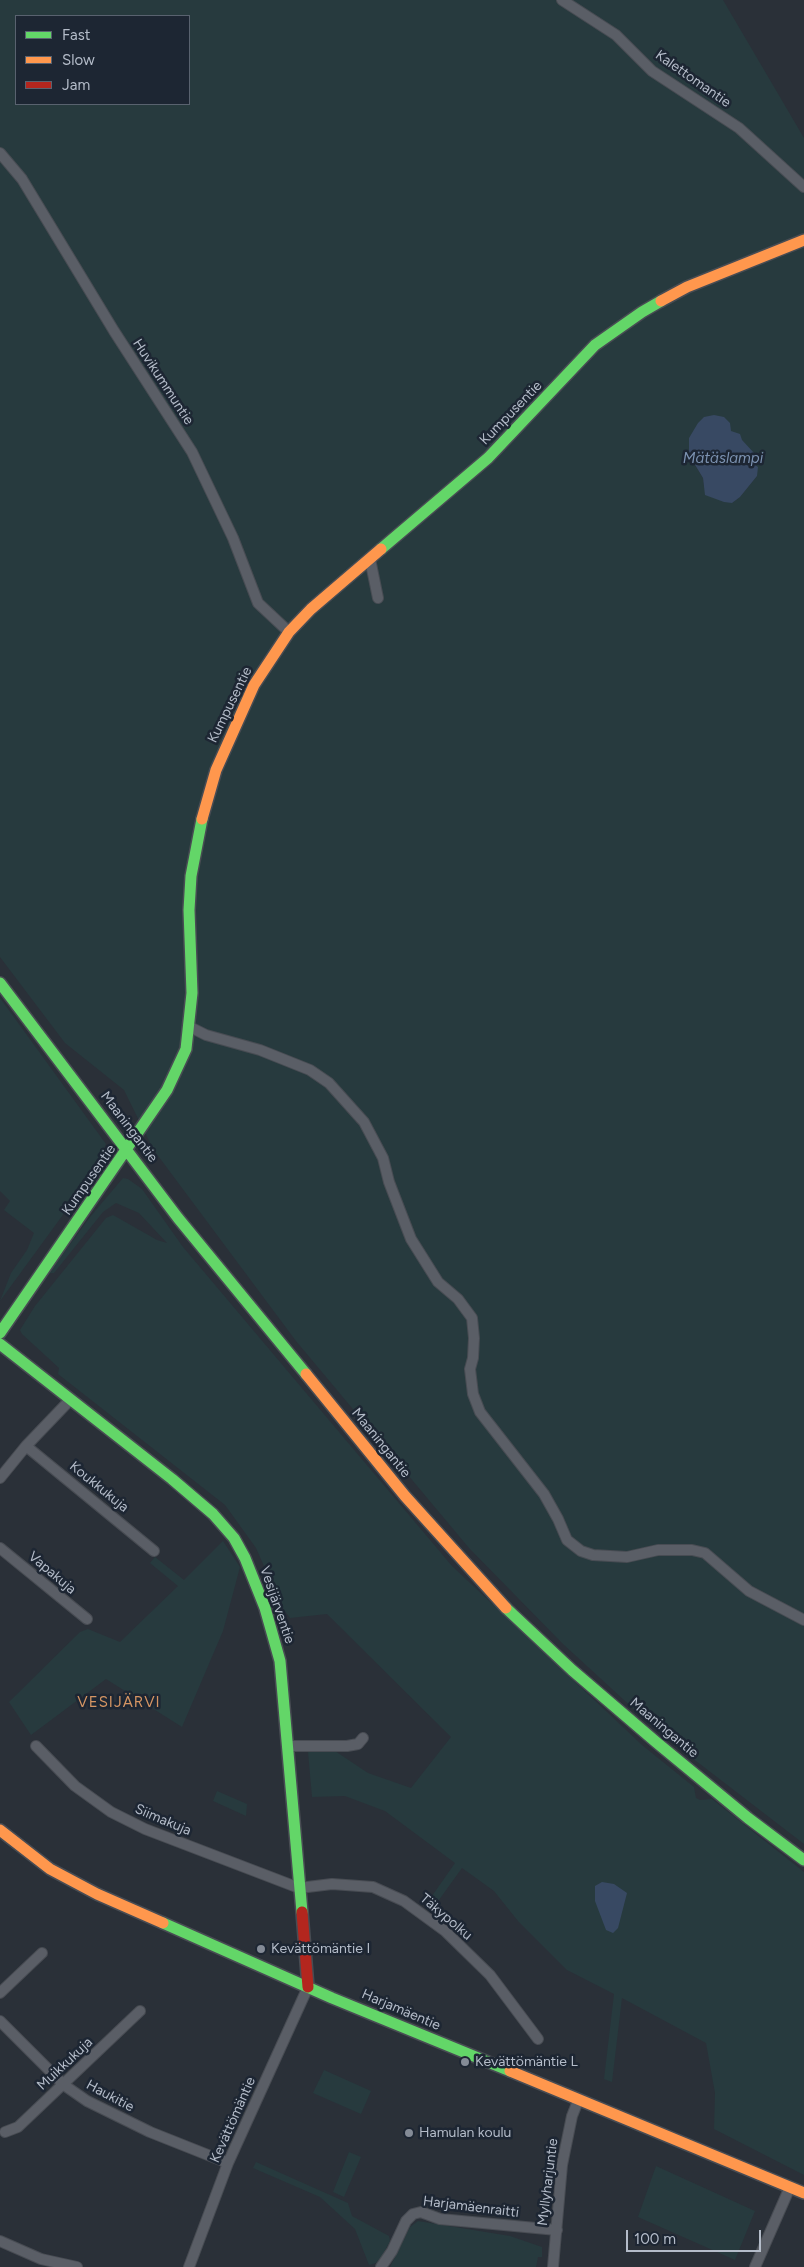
<!DOCTYPE html>
<html>
<head>
<meta charset="utf-8">
<style>
  body { margin:0 }
  #map { position:relative; width:804px; height:2267px; overflow:hidden; background:#2a3038; font-family:Figtree,sans-serif }
  canvas { display:block }
  .legend { position:absolute; left:15px; top:15px; width:175px; height:90px; box-sizing:border-box; background:#1d2633; border:1px solid #59626f; margin:0; padding:6px 9px; list-style:none; font-size:15px; color:#b4bcc9 }
  .legend li { display:flex; align-items:center; gap:10px; height:25px }
  .legend b { width:25px; border:1px solid #59626f }
  .scale { position:absolute; left:626px; top:2230px; width:135px; height:22px; box-sizing:border-box; border:2px solid #b4bcc9; border-top:0; padding-left:6px; font-size:15px; line-height:18px; white-space:nowrap; color:#b4bcc9; -webkit-text-stroke:4px #1d2633; paint-order:stroke }
</style>
</head>
<body>
<div id="map">
<canvas width="804" height="2267"></canvas>
<ul class="legend">
<li><b style="height:6px;background:#63d668"></b>Fast</li>
<li><b style="height:6px;background:#ff974d"></b>Slow</li>
<li><b style="height:6px;background:#b3261e"></b>Jam</li>
</ul>
<div class="scale">100 m</div>
</div>
<script>
const g = document.querySelector('canvas').getContext('2d');
g.lineJoin = 'round';
function fillPath(path, color) {
  g.fillStyle = color;
  g.fill(path, 'evenodd');
}
function poly(rows) {
  const path = new Path2D();
  for (const r of rows) {
    path.moveTo(r[0], r[1]);
    for (let i = 2; i < r.length; i += 2) path.lineTo(r[i], r[i + 1]);
  }
  return path;
}
function trace(path, color, width, dash) {
  g.strokeStyle = color;
  g.lineWidth = width;
  g.lineCap = dash ? 'butt' : 'round';
  g.setLineDash(dash || []);
  g.stroke(path);
}
function write(font, color, halo, rows, align = 'center') {
  g.font = font + ' Figtree,sans-serif';
  g.lineWidth = 5;
  g.setLineDash([]);
  g.textBaseline = 'middle';
  g.strokeStyle = halo;
  g.fillStyle = color;
  for (const [text, x, y, turn = 0] of rows) {
    g.save();
    g.translate(x, y);
    g.rotate((+turn || 0) * Math.PI / 180);
    g.textAlign = isNaN(turn) ? turn : align;
    if (halo) g.strokeText(text, 0, 0);
    g.fillText(text, 0, 0);
    g.restore();
  }
}
fillPath(poly([
  [0,0,723,0,804,138,804,1844,661,1734,563,1644,469,1548,296,1341,153,1149,124,1090,65,1043,0,957],
  [16,16,189,16,189,104,16,104],
  [694,431,757,476,740,497,732,503,704,486,703,478,689,456,689,438],
  [0,998,106,1144,92,1175,0,1301,11,1273,27,1250,34,1233,4,1210,10,1201,0,1191],
  [123,1178,128,1179,142,1189,183,1247,452,1566,642,1745,694,1787,696,1798,700,1800,712,1799,804,1872,804,2175,714,2129,715,2093,706,2043,622,1998,612,2082,604,2079,614,1994,567,1970,518,1921,494,1891,462,1868,431,1911,425,1906,455,1863,385,1811,345,1796,312,1797,308,1752,332,1749,368,1773,411,1788,451,1737,327,1614,290,1618,282,1607,256,1548,225,1505,58,1374,59,1368,22,1334,20,1330,35,1306,106,1218,113,1215,157,1240,167,1243,139,1213,116,1203,103,1212,54,1273,49,1273,90,1217],
  [223,1541,240,1567,223,1631,182,1727,106,1679,31,1735,9,1702,80,1632,88,1629,120,1642,178,1586,150,1563,155,1557,184,1580],
  [217,1791,247,1804,246,1816,213,1801],
  [324,2070,371,2091,361,2114,313,2093],
  [349,2152,361,2157,344,2197,333,2192],
  [256,2162,348,2203,352,2216,389,2236,390,2241,382,2256,376,2263,369,2265,355,2229,320,2197,253,2168],
  [656,2166,755,2211,735,2260,638,2217],
  [418,2221,510,2236,542,2247,542,2257,538,2257,536,2267,390,2267,410,2227]
]), '#273a3e');
fillPath(poly([
  [714,415,724,417,730,423,731,431,740,434,742,440,754,453,751,462,758,467,757,476,740,497,732,503,724,502,705,495,703,478,689,455,689,438,698,423,704,417],
  [602,1882,614,1884,627,1893,618,1928,613,1933,606,1930,595,1901,595,1886]
]), '#384963');
const street = poly([
  [562,0,616,35,652,71,739,128,804,187],
  [0,153,22,179,114,331,192,452,233,538,258,603,289,632],
  [370,559,378,598],
  [188,1026,206,1035,260,1050,310,1070,329,1083,364,1122,383,1158,389,1182,411,1239,438,1282,458,1299,472,1318,474,1338,473,1358,470,1369,473,1394,480,1412,544,1494,558,1519,567,1540,581,1551,593,1555,627,1557,658,1550,692,1550,705,1553,749,1591,804,1620],
  [26,1446,154,1551],
  [0,1478,26,1446,70,1400],
  [0,1548,87,1619],
  [36,1746,75,1786,111,1812,145,1829,299,1888,332,1884,373,1887,404,1901,445,1931,490,1975,538,2039],
  [287,1746,347,1746,358,1744,363,1738],
  [0,1993,42,1953],
  [0,2021,64,2085,87,2101,150,2132,228,2163],
  [5,2132,18,2127,140,2011],
  [0,2241,41,2259,77,2267],
  [189,2267,228,2163,308,1987],
  [381,2267,392,2251,406,2221,413,2214,421,2212,440,2219,557,2230],
  [553,2267,562,2165,572,2116,578,2101],
  [755,2267,790,2187]
]);
const fast = poly([
  [381,549,488,458,595,345,642,312,661,301],
  [0,983,178,1218,306,1374],
  [0,1333,167,1090,186,1049,192,993,189,910,191,876,202,819],
  [0,1344,172,1479,213,1514,234,1538,245,1558,265,1608,280,1661,302,1912],
  [506,1608,572,1670,656,1742,748,1818,804,1860],
  [163,1923,332,1998,510,2071]
]);
const slow = poly([
  [661,301,687,287,804,240],
  [202,819,216,770,254,685,289,632,311,609,381,549],
  [306,1374,405,1496,506,1608],
  [0,1830,50,1869,97,1894,163,1923],
  [510,2071,804,2193]
]);
const jam = poly([
  [302,1912,308,1987]
]);
trace(street, '#484c53', 12);
trace(fast, '#484c53', 14);
trace(slow, '#484c53', 14);
trace(jam, '#484c53', 14);
trace(street, '#5a5e66', 10);
trace(fast, '#63d668', 11);
trace(slow, '#ff974d', 11);
trace(jam, '#b3261e', 11);
for (const [x, y, r, color] of [
  [261,1949,5,"#848b96"],
  [465,2062,5,"#848b96"],
  [409,2133,5,"#848b96"]
]) {
  const dot = new Path2D();
  dot.arc(x, y, r, 0, 2 * Math.PI);
  g.fillStyle = color;
  g.fill(dot);
  trace(dot, '#1d2633', 2);
}
write('14px', '#b4bcc9', '#1d2633', [
  ["Kalettomantie",693,79,35],
  ["Huvikummuntie",163,382,57],
  ["Kumpusentie",511,413,-46],
  ["Kumpusentie",230,705,-64],
  ["Maaningantie",129,1127,53],
  ["Kumpusentie",89,1180,-55],
  ["Maaningantie",381,1443,51],
  ["Koukkukuja",99,1487,39],
  ["Vapakuja",52,1573,40],
  ["Vesijärventie",277,1605,71],
  ["Maaningantie",664,1728,40],
  ["Siimakuja",163,1820,23],
  ["Täkypolku",446,1917,40],
  ["Harjamäentie",401,2010,23],
  ["Muikkukuja",65,2064,-43],
  ["Haukitie",110,2096,28],
  ["Kevättömäntie",233,2120,-66],
  ["Myllyharjuntie",548,2182,-83],
  ["Harjamäenraitti",471,2207,7]
]);
write('14px', '#b4bcc9', '#1d2633', [
  ["Kevättömäntie I",271,1949],
  ["Kevättömäntie L",475,2062],
  ["Hamulan koulu",419,2133]
], 'left');
write('italic 15px', '#7c92b1', '#1d2633', [
  ["Mätäslampi",723,459]
]);
g.letterSpacing = '1px';
write('15px', '#d59563', '#1d2633', [
  ["VESIJÄRVI",119,1703]
]);
g.letterSpacing = '0px';
</script>
</body>
</html>
